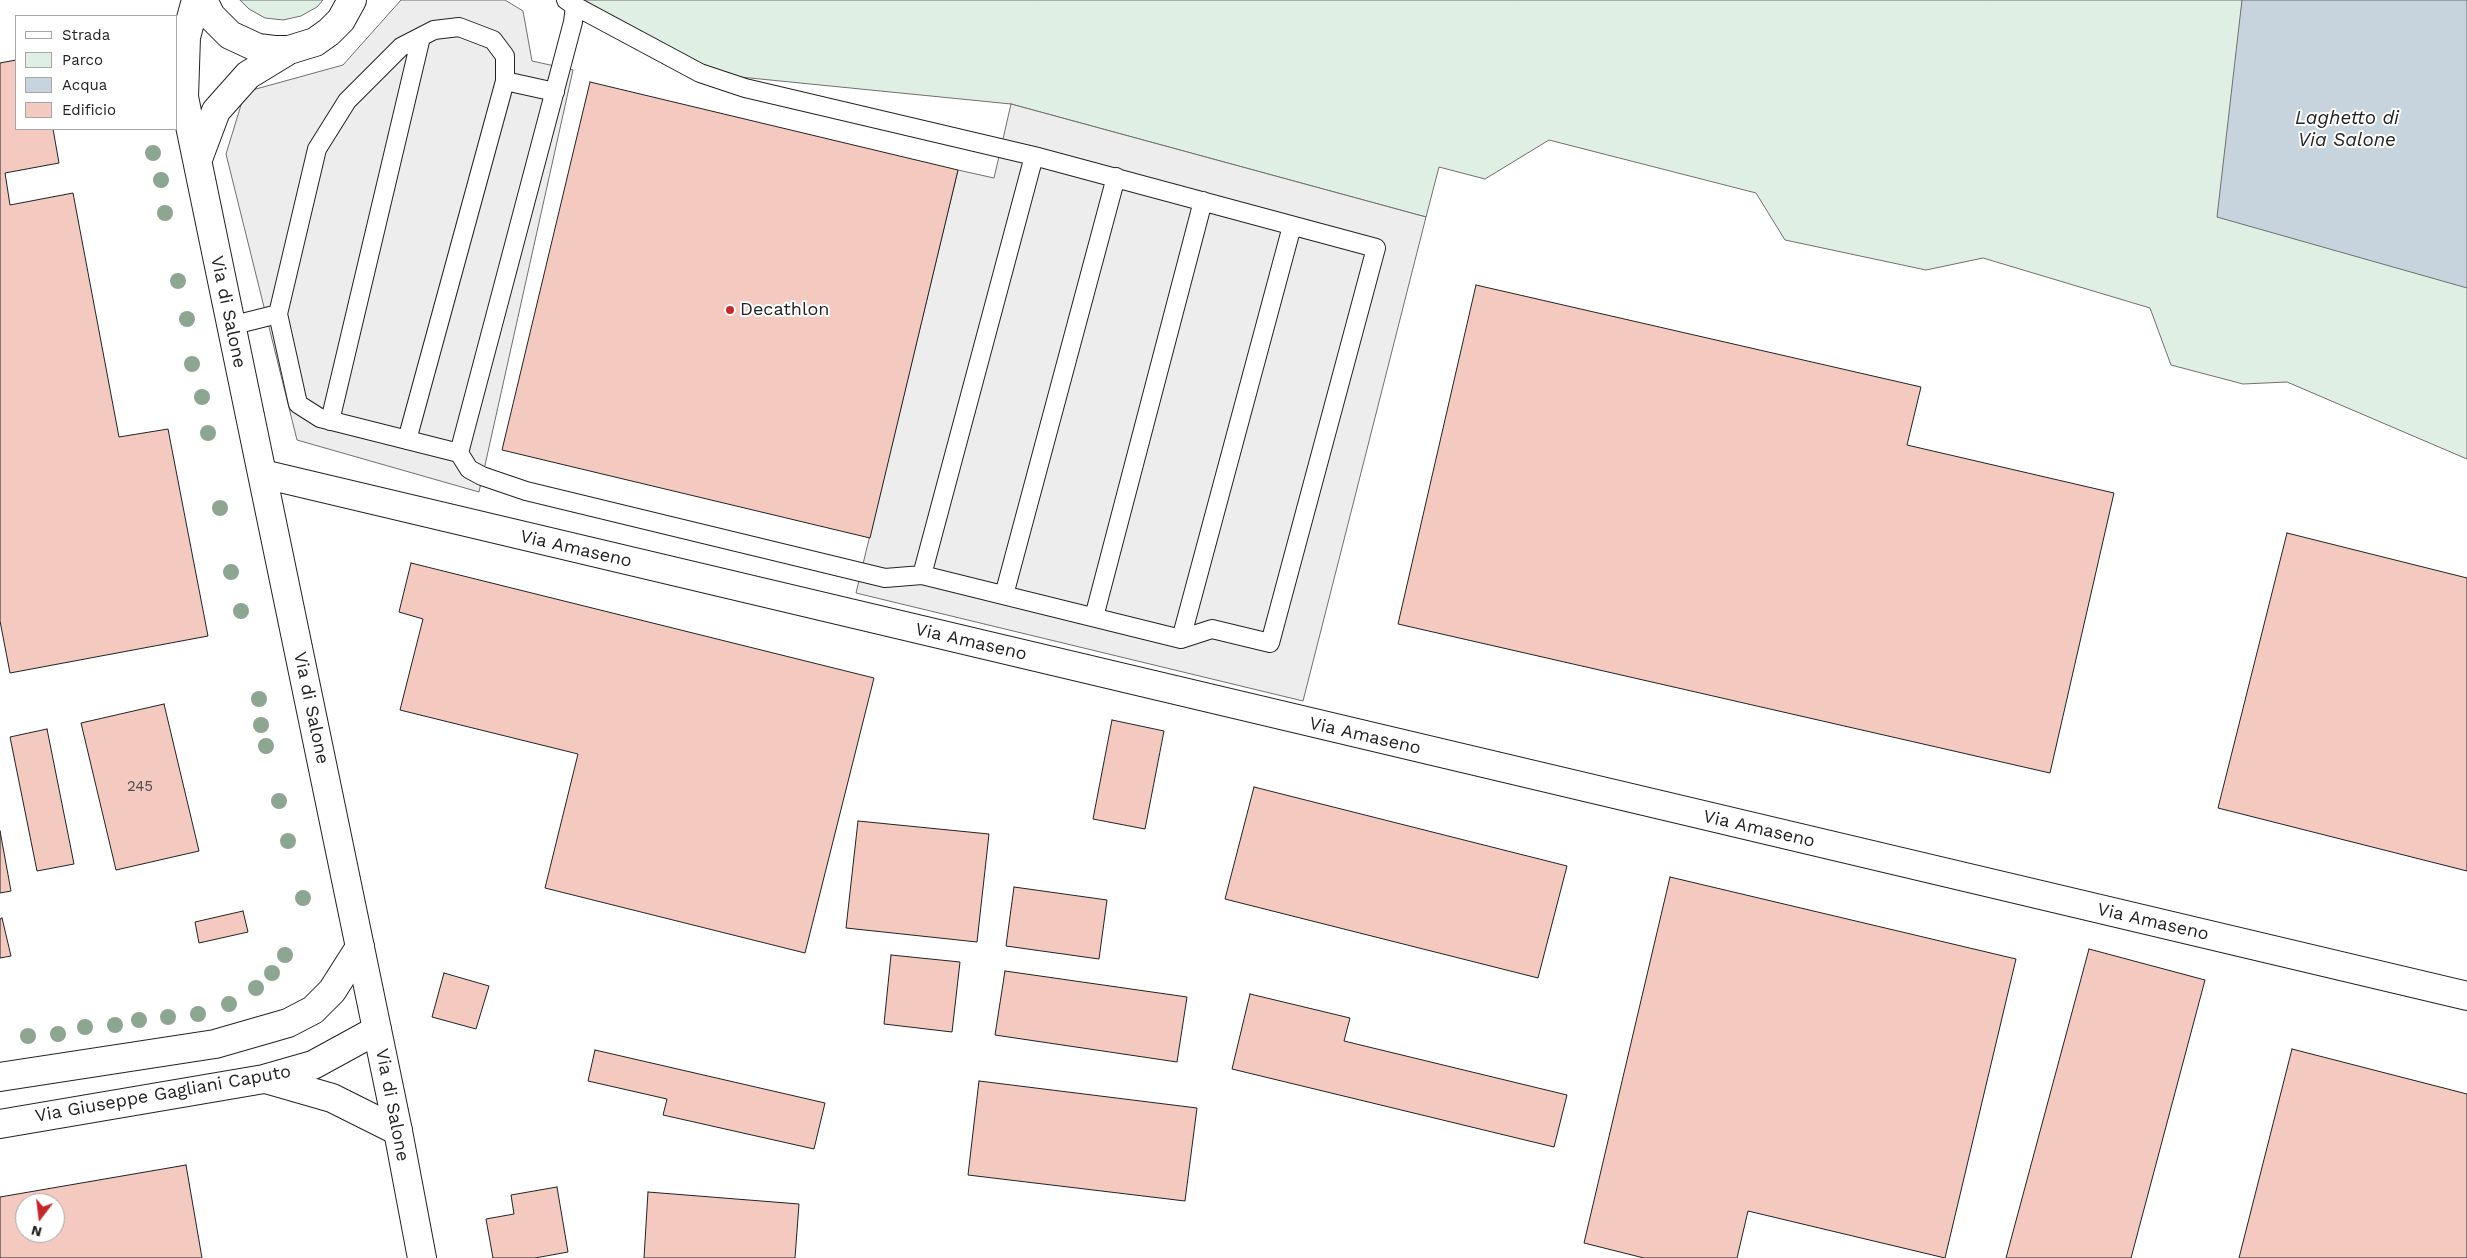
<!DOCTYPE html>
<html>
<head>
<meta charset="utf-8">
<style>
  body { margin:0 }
  #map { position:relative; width:2467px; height:1258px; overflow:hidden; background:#fff; font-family:"Work Sans",sans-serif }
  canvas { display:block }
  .legend { position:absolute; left:15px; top:15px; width:162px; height:115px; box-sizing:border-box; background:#fff; border:1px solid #a7a7a7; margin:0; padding:6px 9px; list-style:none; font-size:15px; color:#222 }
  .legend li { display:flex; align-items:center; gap:10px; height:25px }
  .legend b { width:25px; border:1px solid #a7a7a7 }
  .north { position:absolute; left:15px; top:1193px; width:50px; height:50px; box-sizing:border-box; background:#fff; border:1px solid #a7a7a7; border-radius:50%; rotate:195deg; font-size:14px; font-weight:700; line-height:20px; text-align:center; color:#222 }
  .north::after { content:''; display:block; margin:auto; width:18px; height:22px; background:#c62828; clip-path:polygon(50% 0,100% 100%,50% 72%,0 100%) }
</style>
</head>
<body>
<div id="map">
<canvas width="2467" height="1258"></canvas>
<ul class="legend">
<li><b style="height:6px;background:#fff"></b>Strada</li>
<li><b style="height:14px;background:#e0efe3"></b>Parco</li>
<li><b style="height:14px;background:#c7d3dd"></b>Acqua</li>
<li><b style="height:14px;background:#f3c9c0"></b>Edificio</li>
</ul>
<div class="north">N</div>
</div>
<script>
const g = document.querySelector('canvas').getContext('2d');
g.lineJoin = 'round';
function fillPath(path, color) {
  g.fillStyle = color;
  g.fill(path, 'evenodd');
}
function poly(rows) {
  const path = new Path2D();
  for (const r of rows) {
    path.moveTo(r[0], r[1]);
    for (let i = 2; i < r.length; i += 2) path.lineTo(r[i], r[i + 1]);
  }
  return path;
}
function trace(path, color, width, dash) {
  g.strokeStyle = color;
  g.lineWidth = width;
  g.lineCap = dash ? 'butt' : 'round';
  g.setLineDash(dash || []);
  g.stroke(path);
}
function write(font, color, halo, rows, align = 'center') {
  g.font = font + ' "Work Sans",sans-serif';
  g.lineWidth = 4;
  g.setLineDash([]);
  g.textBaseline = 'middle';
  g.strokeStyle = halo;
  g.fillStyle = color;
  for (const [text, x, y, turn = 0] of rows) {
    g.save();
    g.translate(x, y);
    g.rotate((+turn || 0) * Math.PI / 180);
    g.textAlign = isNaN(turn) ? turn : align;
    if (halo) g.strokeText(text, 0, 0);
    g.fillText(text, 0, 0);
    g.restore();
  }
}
const green = poly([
  [240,0,323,0,317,7,301,16,283,20,265,18,249,9,240,0],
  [564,0,2467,0,2467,459,2287,382,2243,384,2171,365,2150,308,1983,258,1926,270,1785,240,1756,193,1549,140,1485,179,1439,167,1426,217,1011,104,700,73,564,0]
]);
fillPath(green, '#e0efe3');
trace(green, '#6f6f6f', 1);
const parking = poly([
  [401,0,505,0,523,11,532,61,573,70,479,492,297,440,226,154,245,92,343,65,401,0],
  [1011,104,1426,217,1303,701,856,593,958,170,994,178,1011,104]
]);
fillPath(parking, '#ededed');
trace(parking, '#6f6f6f', 1);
const water = poly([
  [2242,0,2467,0,2467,288,2217,217,2242,0]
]);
fillPath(water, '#c7d3dd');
trace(water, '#6f6f6f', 1);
const building = poly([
  [16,60,16,129,53,129,59,163,5,173,10,205,73,193,119,437,168,429,208,636,10,673,0,621,0,63,16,60],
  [590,82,958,170,870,538,502,450,590,82],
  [1476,285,1921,387,1907,445,2114,493,2050,773,1398,624,1476,285],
  [2287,533,2467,578,2467,871,2218,808,2287,533],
  [411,563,874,678,805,953,545,888,578,754,400,710,423,619,399,612,411,563],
  [164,704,199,851,116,870,81,723,164,704],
  [1112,720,1164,731,1145,829,1093,819,1112,720],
  [47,729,74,864,37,871,10,737,47,729],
  [1254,787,1567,866,1538,978,1225,899,1254,787],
  [858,821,989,834,977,942,846,928,858,821],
  [0,831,11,891,0,893,0,831],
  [1670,877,2016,959,1945,1258,1748,1211,1737,1258,1644,1258,1584,1243,1670,877],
  [1014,887,1107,900,1099,959,1006,946,1014,887],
  [243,911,248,932,199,943,195,922,243,911],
  [2,918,11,956,0,958,0,919,2,918],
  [2089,949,2205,980,2131,1258,2006,1258,2089,949],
  [891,955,960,962,952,1032,884,1024,891,955],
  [1005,971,1187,997,1177,1062,995,1035,1005,971],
  [444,973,489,986,476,1029,432,1017,444,973],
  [1250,994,1350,1018,1344,1041,1567,1095,1554,1147,1232,1069,1250,994],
  [2292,1049,2467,1094,2467,1258,2239,1258,2292,1049],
  [595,1050,825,1103,814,1149,663,1115,667,1099,588,1081,595,1050],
  [979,1081,1197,1108,1185,1201,968,1175,979,1081],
  [186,1165,202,1258,0,1258,0,1197,186,1165],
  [25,1203,55,1203,55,1233,25,1233,25,1203],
  [557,1187,568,1252,535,1258,493,1258,486,1219,514,1214,511,1195,557,1187],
  [648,1192,799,1204,795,1258,644,1258,648,1192]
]);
fillPath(building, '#f3c9c0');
trace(building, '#222', 1);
const service = poly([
  [278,314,317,149,347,101,401,47,434,30,459,27,493,40,505,56,505,81,555,92],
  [230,326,278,314,298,404,320,418,459,453,573,22,575,6,566,0],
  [330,421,421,37],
  [407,440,505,81],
  [459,453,469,469,482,476,526,491,885,578,922,575,1181,639,1212,629,1270,643,1376,248,1034,156,745,88,700,73,575,6],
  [922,575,1034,156],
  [1004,595,1116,177],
  [1094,617,1203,201],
  [1181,639,1292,226]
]);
const minor = poly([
  [263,474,2467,996],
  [0,1077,215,1044,288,1023,313,1010,332,991,360,947],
  [266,1079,332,1098,398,1131],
  [0,1124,264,1079,313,1065,377,1030]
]);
const tertiary = poly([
  [196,0,186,37,184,97,398,1131,422,1258],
  [203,0,211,16,230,35,258,48,274,50,289,50,315,42,329,32,341,20,352,0],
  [198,159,216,111,248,75,289,50]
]);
trace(service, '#222', 20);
trace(minor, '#222', 30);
trace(tertiary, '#222', 30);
trace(service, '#fff', 18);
trace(minor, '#fff', 28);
trace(tertiary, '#fff', 28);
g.fillStyle = '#8da692';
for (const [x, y] of [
  [153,153],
  [161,180],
  [165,213],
  [178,281],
  [187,319],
  [192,364],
  [202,397],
  [208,433],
  [220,508],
  [231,572],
  [241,611],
  [259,699],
  [261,725],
  [266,746],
  [279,801],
  [288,841],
  [303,898],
  [285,955],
  [272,973],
  [256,988],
  [229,1004],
  [198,1014],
  [168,1017],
  [139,1020],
  [115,1025],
  [85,1027],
  [58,1034],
  [28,1036]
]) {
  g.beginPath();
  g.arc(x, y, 8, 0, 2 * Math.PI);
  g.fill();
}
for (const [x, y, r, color] of [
  [730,310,5,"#c62828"]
]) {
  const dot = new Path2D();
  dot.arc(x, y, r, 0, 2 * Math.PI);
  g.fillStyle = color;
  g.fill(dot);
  trace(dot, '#fff', 2);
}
write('15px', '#564c4a', null, [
  ["245",140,787]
]);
write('18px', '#222', '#fff', [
  ["Decathlon",740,310]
], 'left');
write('18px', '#222', '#fff', [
  ["Via di Salone",228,312,78],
  ["Via Amaseno",576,549,13],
  ["Via Amaseno",971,642,13],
  ["Via di Salone",311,708,78],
  ["Via Amaseno",1365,736,13],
  ["Via Amaseno",1759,829,13],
  ["Via Amaseno",2153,922,13],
  ["Via Giuseppe Gagliani Caputo",163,1094,-10],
  ["Via di Salone",392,1105,79]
]);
write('italic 19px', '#222', '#fff', [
  ["Laghetto di",2347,118],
  ["Via Salone",2347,140]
]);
</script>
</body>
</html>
